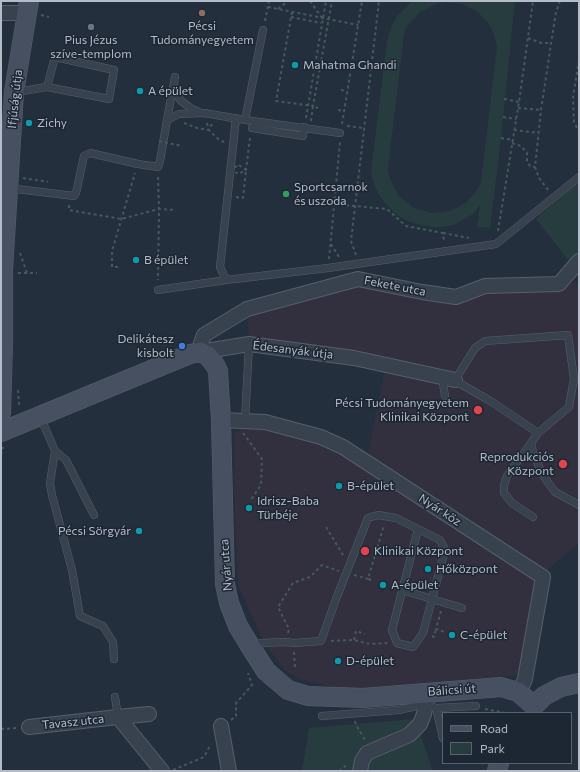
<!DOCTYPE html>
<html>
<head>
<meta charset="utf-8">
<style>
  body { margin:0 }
  #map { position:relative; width:580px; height:772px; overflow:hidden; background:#242f3e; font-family:Commissioner,sans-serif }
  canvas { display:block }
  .frame { position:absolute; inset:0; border:2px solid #b4bcc9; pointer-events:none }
  .legend { position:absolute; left:442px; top:712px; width:130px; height:52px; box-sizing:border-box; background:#1d2633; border:1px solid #59626f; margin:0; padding:5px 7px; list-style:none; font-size:12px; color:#b4bcc9 }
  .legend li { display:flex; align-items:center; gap:8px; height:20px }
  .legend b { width:20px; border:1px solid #59626f }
</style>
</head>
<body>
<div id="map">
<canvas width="580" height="772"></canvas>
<div class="frame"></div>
<ul class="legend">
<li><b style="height:5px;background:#465061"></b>Road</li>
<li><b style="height:11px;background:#263c3f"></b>Park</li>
</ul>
</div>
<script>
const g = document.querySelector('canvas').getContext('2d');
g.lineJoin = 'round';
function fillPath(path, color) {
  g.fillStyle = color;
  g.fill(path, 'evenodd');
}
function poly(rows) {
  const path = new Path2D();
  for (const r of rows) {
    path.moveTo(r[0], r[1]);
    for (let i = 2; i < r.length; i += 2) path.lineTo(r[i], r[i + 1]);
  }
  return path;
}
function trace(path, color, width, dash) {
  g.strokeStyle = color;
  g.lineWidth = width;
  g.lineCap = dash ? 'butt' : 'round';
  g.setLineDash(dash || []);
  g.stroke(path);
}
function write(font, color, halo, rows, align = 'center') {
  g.font = font + ' Commissioner,sans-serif';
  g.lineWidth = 3;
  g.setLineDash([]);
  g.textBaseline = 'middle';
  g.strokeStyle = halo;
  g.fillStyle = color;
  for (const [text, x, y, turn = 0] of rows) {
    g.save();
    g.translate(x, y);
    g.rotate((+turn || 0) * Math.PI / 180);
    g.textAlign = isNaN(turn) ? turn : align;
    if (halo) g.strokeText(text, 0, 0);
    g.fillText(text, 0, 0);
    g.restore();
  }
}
fillPath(poly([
  [358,279,456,297,559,284,579,282,579,543,547,570,368,454,386,365,249,344,247,309],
  [245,426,265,430,319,444,339,451,393,488,537,579,518,675,359,689,337,688,316,683,300,679,286,671,264,643,238,585,235,523,234,433]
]), '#32303f');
fillPath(poly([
  [412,1,515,1,501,138,490,228,477,227,480,205,473,214,454,225,443,227,432,227,412,223,397,215,384,202,376,189,373,180,371,171,387,41,392,26,398,15],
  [445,2,463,4,478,12,489,24,493,31,497,47,481,182,477,190,466,203,450,211,432,213,414,208,399,196,390,179,388,169,404,34,407,26,420,12,436,4],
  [579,180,579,255,571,264,536,219],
  [415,719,433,771,302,771,309,728]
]), '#263c3f');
const lane = poly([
  [173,89,181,101,192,109,199,112],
  [16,92,47,87,109,99,114,70,55,57,47,87],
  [167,120,175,77],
  [245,120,340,133],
  [252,128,303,136,304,127],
  [8,188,74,196,76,193,84,156,90,153,138,164,158,167,160,161,167,120,179,114,204,113,245,120,263,30],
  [226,280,220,267,236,118],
  [158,290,226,280,328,268,496,244,579,177],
  [442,377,445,396],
  [40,416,55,451,50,483,52,495,72,570,80,616,103,626,113,642,114,659],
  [245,421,249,344],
  [538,433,492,402,459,383,455,380,475,348,485,341,568,335,574,379,569,407,538,433,531,443,533,452,542,474,555,492,579,505],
  [531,443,507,476,504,485,504,493,512,503,533,517],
  [55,451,66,460,94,515],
  [402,590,462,608],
  [252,645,262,643,286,642,294,643,321,641,336,599,368,518,378,515,396,518,418,529,392,630,397,643,413,647,423,633,445,550,440,540,418,529],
  [115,697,118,717],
  [436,708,443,738],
  [322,716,399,710,425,704,436,708,476,706]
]);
const street = poly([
  [1,13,27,13],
  [455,380,354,358,249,344,200,352,201,343,204,335,247,309,358,279,422,292,456,297,485,286,559,284,579,261],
  [221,420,265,422,321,437,343,447,543,577,525,679,522,686,518,692],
  [118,717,149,714],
  [221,726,229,771],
  [29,727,118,717,162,771],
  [360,771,362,761,367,753,409,735,420,724,424,714,428,692]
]);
const secondary = poly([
  [1,414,3,343,3,270,14,92,29,1],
  [1,432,190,354,200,352,208,356,215,365,218,371,221,420,225,584,229,603,238,626,250,646,266,671,274,678,288,690,308,696,363,698,501,687,518,692,534,706,544,696,561,687,579,683],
  [497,771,499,763]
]);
trace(lane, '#565f6c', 8);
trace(street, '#565f6c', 16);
trace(secondary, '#565f6c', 20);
trace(poly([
  [310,1,322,18],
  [268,7,358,25],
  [278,9,288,1],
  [292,12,276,101,313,106,332,1],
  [41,15,49,17],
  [291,17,321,23],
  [265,21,269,1],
  [528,38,541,43,551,43],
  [579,60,573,97,574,122,579,132],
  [341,90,347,91],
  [504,99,519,102],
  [518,108,541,110],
  [338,110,344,111],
  [503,117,516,119],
  [306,118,326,1],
  [311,121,313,106,318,108],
  [184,123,197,128,209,130,212,124],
  [207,123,209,130,218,139,224,142],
  [342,124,362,1],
  [347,126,364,128],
  [514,130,539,133],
  [250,138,246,170,250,171],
  [501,138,513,140],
  [512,143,521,146,527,153,527,162,530,166,535,167],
  [239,165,246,170,238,174,231,169,239,165],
  [158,177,159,209,158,280],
  [23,178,48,182],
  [324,185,335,186],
  [548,190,539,178,535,167,541,110,551,44,556,12,560,1],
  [236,197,243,198,246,170],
  [322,203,387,209,406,226,443,233,444,242],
  [69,205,69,210,121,219,159,209,176,210],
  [498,231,519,102,533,1],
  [443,233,469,238],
  [331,244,339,257],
  [20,253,27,273],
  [356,255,351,241,379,1],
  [329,259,340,142],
  [118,267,112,267,112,251,135,173],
  [18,273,37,273],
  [18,390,19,404,21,407],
  [243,433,262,459,261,485,250,501],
  [1,455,3,447],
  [326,527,343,555],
  [354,575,368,579],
  [371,580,368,579,384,525],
  [441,611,436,629,445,632],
  [288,633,289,629,278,607,293,583,310,577,322,565,339,571],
  [432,636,434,637,436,629],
  [354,640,356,631,365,634],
  [331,641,354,640,370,644,388,643],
  [294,652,295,667,298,667],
  [485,709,505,713],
  [231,720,236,716,236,703,252,685,248,673],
  [355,721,356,725,365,740],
  [1,729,18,728],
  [173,770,204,757,211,744],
  [339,771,348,764]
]), '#44595c', 2, [3, 3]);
trace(lane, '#38414e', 7);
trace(street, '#38414e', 14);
trace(secondary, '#465061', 19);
trace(poly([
  [159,141,182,146]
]), '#44595c', 2, [3, 3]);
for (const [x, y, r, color] of [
  [202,13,4,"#8d6e63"],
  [91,27,4,"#6b7280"],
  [295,65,4,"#0f9aa8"],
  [140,91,4,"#0f9aa8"],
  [29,123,4,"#0f9aa8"],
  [286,194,4,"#2e9e5b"],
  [136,260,4,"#0f9aa8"],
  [182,346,4,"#3f7fe0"],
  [478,410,5,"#e0444e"],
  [563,464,5,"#e0444e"],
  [339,486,4,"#0f9aa8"],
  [249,508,4,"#0f9aa8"],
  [139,531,4,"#0f9aa8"],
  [365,551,5,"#e0444e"],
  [428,569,4,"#0f9aa8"],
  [383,585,4,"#0f9aa8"],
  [452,635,4,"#0f9aa8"],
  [338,661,4,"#0f9aa8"]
]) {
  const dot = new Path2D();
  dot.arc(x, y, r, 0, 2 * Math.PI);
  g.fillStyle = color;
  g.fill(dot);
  trace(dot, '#1d2633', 1.5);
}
write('12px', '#b4bcc9', '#1d2633', [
  ["Pécsi",202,26,"center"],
  ["Tudományegyetem",202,40,"center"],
  ["Pius Jézus",91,40,"center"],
  ["szíve-templom",91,54,"center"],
  ["Mahatma Ghandi",303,65],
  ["A épület",148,91],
  ["Zichy",37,123],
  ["Sportcsarnok",294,187],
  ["és uszoda",294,201],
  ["B épület",144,260],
  ["Delikátesz",174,339,"right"],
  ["kisbolt",174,353,"right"],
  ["Pécsi Tudományegyetem",469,403,"right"],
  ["Klinikai Központ",469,417,"right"],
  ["Reprodukciós",554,457,"right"],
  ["Központ",554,471,"right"],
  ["B-épület",347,486],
  ["Idrisz-Baba",257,501],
  ["Türbéje",257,515],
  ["Pécsi Sörgyár",131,531,"right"],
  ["Klinikai Központ",374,551],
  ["Hőközpont",436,569],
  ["A-épület",391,585],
  ["C-épület",460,635],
  ["D-épület",346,661]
], 'left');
write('12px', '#b4bcc9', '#1d2633', [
  ["Ifjúság útja",15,99,-84],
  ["Fekete utca",395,286,11],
  ["Édesanyák útja",293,350,7],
  ["Nyár köz",440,510,33],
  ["Nyár utca",226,565,-94],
  ["Bálicsi út",452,690,-4],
  ["Tavasz utca",73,722,-6]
]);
</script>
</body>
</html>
